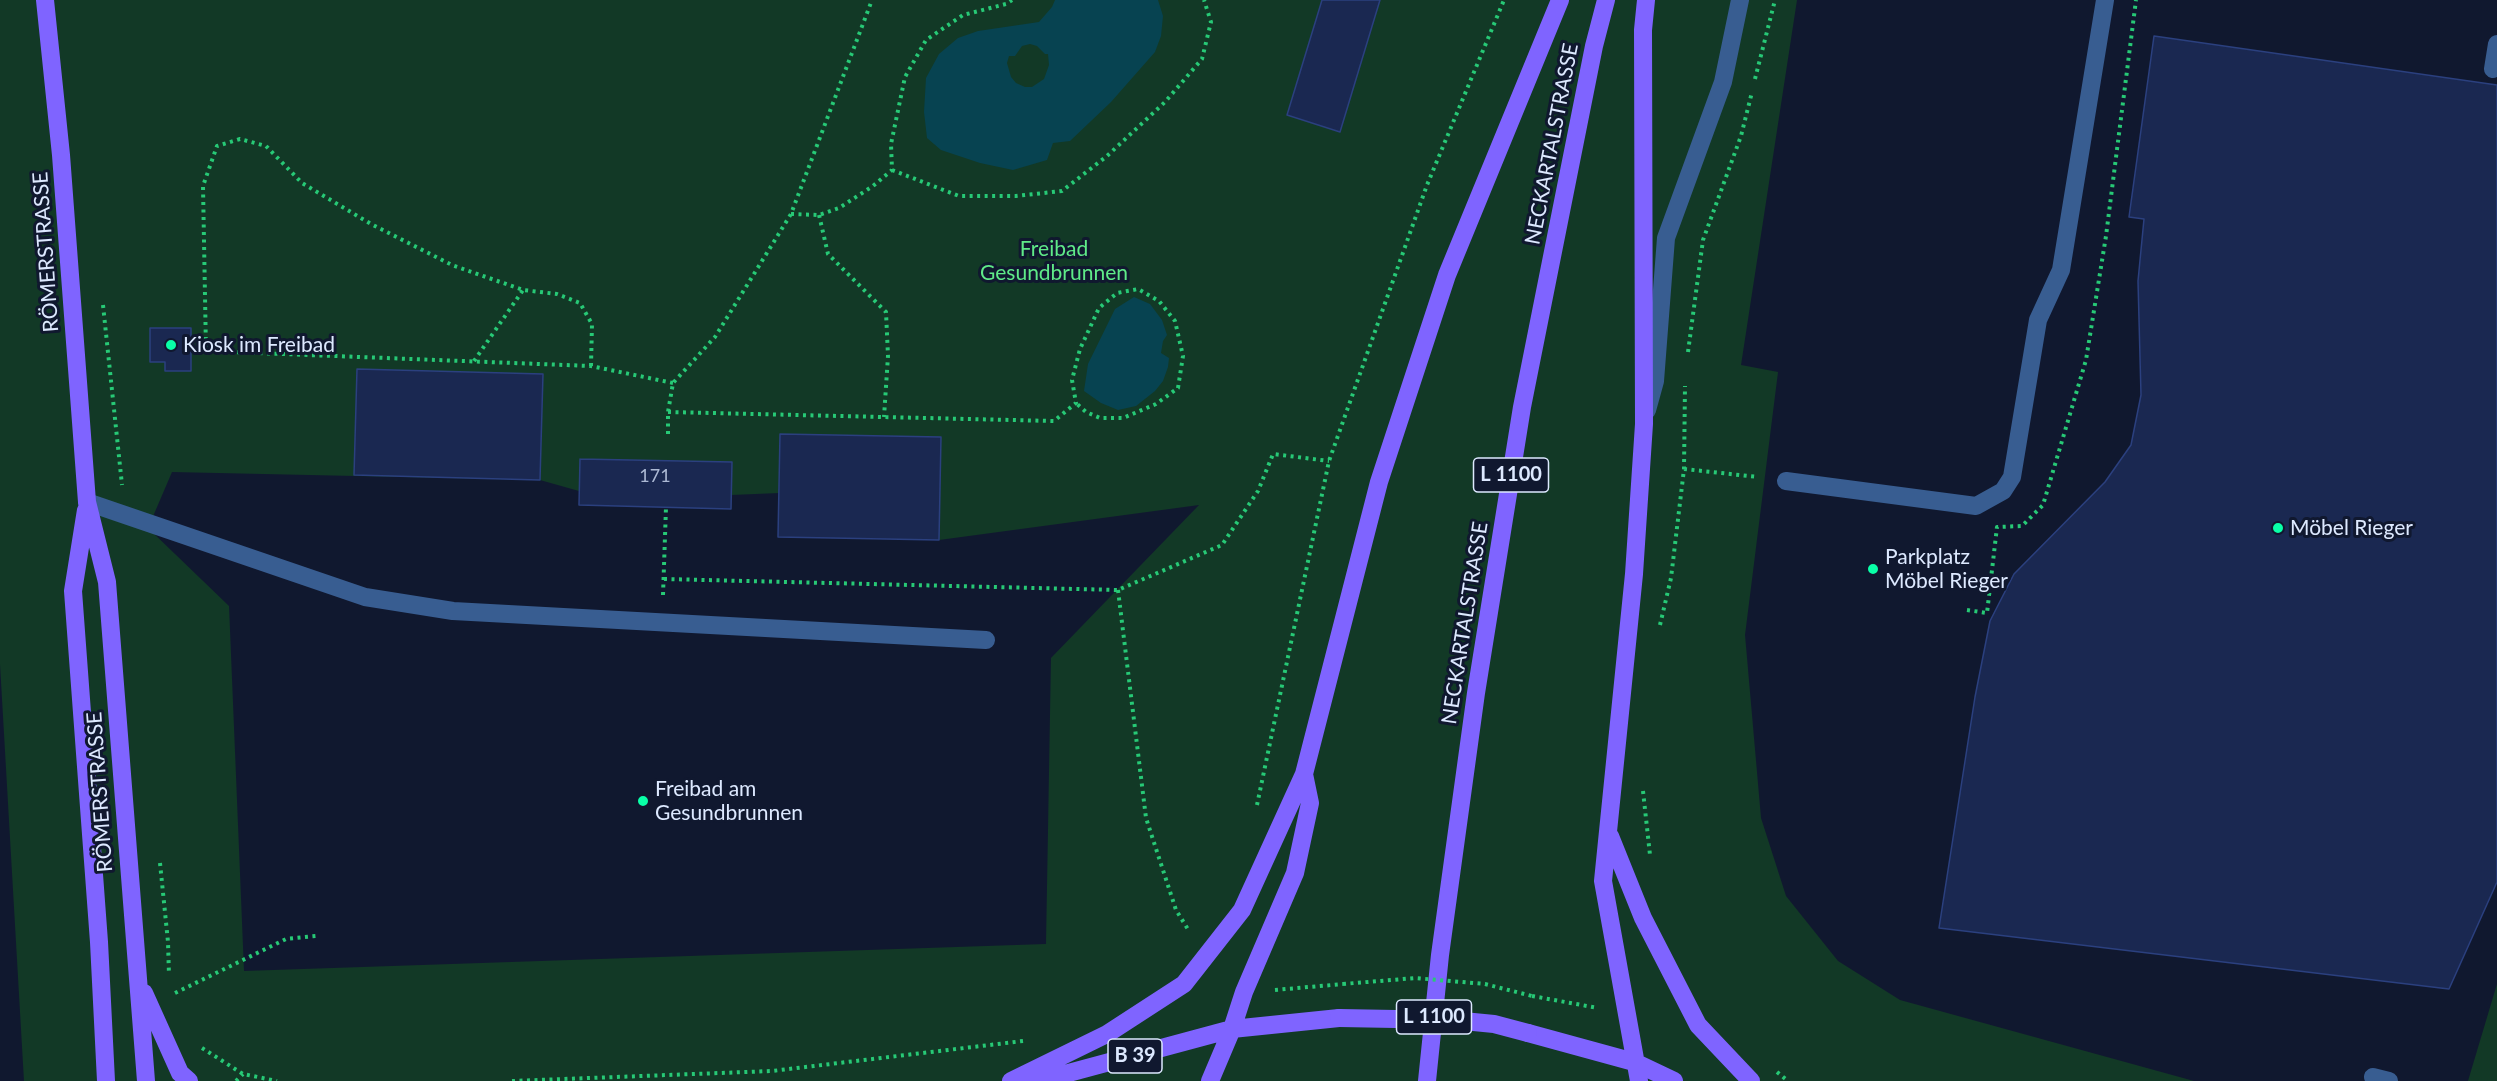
<!DOCTYPE html>
<html>
<head>
<meta charset="utf-8">
<style>
  body { margin:0 }
  canvas { display:block; background:#10182f }
</style>
</head>
<body>
<canvas width="2497" height="1081"></canvas>
<script>
const g = document.querySelector('canvas').getContext('2d');
g.lineJoin = 'round';
function fillPath(path, color) {
  g.fillStyle = color;
  g.fill(path, 'evenodd');
}
function poly(rows) {
  const path = new Path2D();
  for (const r of rows) {
    path.moveTo(r[0], r[1]);
    for (let i = 2; i < r.length; i += 2) path.lineTo(r[i], r[i + 1]);
  }
  return path;
}
function trace(path, color, width, dash) {
  g.strokeStyle = color;
  g.lineWidth = width;
  g.lineCap = dash ? 'butt' : 'round';
  g.setLineDash(dash || []);
  g.stroke(path);
}
function write(font, color, halo, rows, align = 'center') {
  g.font = font + ' Lato,sans-serif';
  g.lineWidth = 6;
  g.setLineDash([]);
  g.textBaseline = 'middle';
  g.strokeStyle = halo;
  g.fillStyle = color;
  for (const [text, x, y, turn = 0] of rows) {
    g.save();
    g.translate(x, y);
    g.rotate((+turn || 0) * Math.PI / 180);
    g.textAlign = isNaN(turn) ? turn : align;
    if (halo) g.strokeText(text, 0, 0);
    g.fillText(text, 0, 0);
    g.restore();
  }
}
fillPath(poly([
  [0,0,1797,0,1741,365,1778,372,1745,635,1761,818,1786,896,1838,961,1900,1000,2194,1081,24,1081,0,664],
  [172,472,540,480,579,491,731,495,779,493,939,496,939,540,1199,505,1051,658,1046,944,244,971,229,606,148,528],
  [2497,984,2497,1081,2468,1081,2494,994]
]), '#123926');
fillPath(poly([
  [1055,0,1158,0,1163,16,1161,36,1155,52,1111,102,1070,141,1053,143,1047,160,1013,170,980,163,941,150,927,138,924,112,926,78,939,54,958,38,978,31,1039,22,1052,7],
  [1030,44,1037,46,1045,54,1048,54,1049,65,1044,79,1032,87,1025,87,1016,83,1011,77,1007,63,1009,56,1015,56,1022,46],
  [1134,297,1150,304,1162,320,1167,335,1163,341,1161,353,1169,358,1168,367,1163,381,1155,391,1136,406,1118,410,1101,403,1084,391,1088,364,1115,309]
]), '#074351');
const building = poly([
  [1322,0,1380,0,1340,132,1287,115,1322,0],
  [2154,36,2497,85,2497,882,2449,989,1939,928,1975,697,1990,621,2014,574,2105,482,2131,445,2141,395,2138,281,2144,219,2129,217,2154,36],
  [150,328,191,328,191,371,165,371,165,362,150,362,150,328],
  [357,369,543,374,540,480,354,475,357,369],
  [780,434,941,437,939,540,778,537,780,434],
  [580,459,732,462,731,509,579,505,580,459]
]);
fillPath(building, '#1a2851');
trace(building, '#2b407f', 1.5);
trace(poly([
  [1755,79,1775,0],
  [892,170,959,196,1016,196,1062,191,1107,156,1165,102,1202,59,1211,22,1204,0],
  [791,214,819,215,839,208,873,186,892,170,891,144,905,77,926,40,963,15,1006,4,1012,0],
  [819,215,828,254,886,312,888,356,884,417],
  [103,305,122,485],
  [1688,352,1703,240,1741,136,1752,92],
  [474,361,523,290],
  [591,366,592,324,580,303,557,294,523,290,452,265,371,224,302,183,266,146,240,139,217,146,203,186,206,351,591,366,673,383],
  [668,412,1054,421,1076,403,1072,380,1080,349,1099,308,1117,293,1138,289,1159,301,1175,321,1183,356,1178,388,1156,404,1123,418,1100,418,1086,412,1076,403],
  [668,434,668,412,673,383,715,337,791,214,872,0],
  [1684,469,1758,477],
  [664,579,1118,590,1222,545,1258,491,1273,454,1329,461],
  [1118,590,1146,818,1176,910,1189,931],
  [663,595,666,507],
  [1967,610,1987,613,1997,527,2022,526,2043,505,2086,360,2106,236,2136,0],
  [1660,625,1671,578,1684,469,1685,386],
  [1643,791,1650,855],
  [1257,805,1329,461,1427,185,1504,0],
  [160,863,168,942,169,975],
  [1275,990,1343,984],
  [175,993,286,939,316,936],
  [1532,996,1598,1008],
  [202,1048,243,1074,277,1081],
  [1777,1072,1788,1081],
  [236,1081,243,1074],
  [512,1081,772,1071,1023,1041]
]), '#27c976', 4, [3, 4.5]);
trace(poly([
  [2493,69,2497,44],
  [1647,410,1655,381,1666,238,1723,82,1740,0],
  [1786,481,1976,506,2003,491,2012,477,2038,320,2061,270,2105,0],
  [87,502,365,597,453,611,986,640],
  [2373,1077,2389,1081]
]), '#385d91', 18);
trace(poly([
  [45,0,61,155,87,502,107,582,146,1081],
  [86,510,73,591,99,942,106,1081],
  [1610,836,1643,918,1698,1025,1751,1081],
  [144,993,180,1073,189,1081],
  [1528,1033,1634,1062,1674,1081],
  [1011,1081,1107,1034,1184,984,1242,910,1304,774,1379,482,1447,275,1560,0],
  [1039,1081,1232,1029,1339,1018],
  [1210,1081,1232,1029,1244,992,1295,873,1310,803,1304,774],
  [1427,1081,1440,955,1476,693,1522,407,1594,46,1606,0],
  [1639,1081,1603,881,1634,574,1644,424,1643,30,1646,0]
]), '#7f64ff', 18);
trace(poly([
  [1343,984,1415,978,1485,984,1532,996]
]), '#27c976', 4, [3, 4.5]);
trace(poly([
  [1339,1018,1453,1020,1494,1024,1528,1033]
]), '#7f64ff', 18);
for (const [x, y, r, color] of [
  [171,345,6,"#09ffa8"],
  [2278,528,6,"#09ffa8"],
  [1873,569,6,"#09ffa8"],
  [643,801,6,"#09ffa8"]
]) {
  const dot = new Path2D();
  dot.arc(x, y, r, 0, 2 * Math.PI);
  g.fillStyle = color;
  g.fill(dot);
  trace(dot, '#10182f', 2);
}
write('18px', '#acb9d4', null, [
  ["171",655,476]
]);
for (const [x, y, w] of [
  [1511,475,75],
  [1434,1017,75],
  [1135,1056,54]
]) {
  const box = new Path2D();
  box.roundRect(x - w / 2, y - 17, w, 34, 4.5);
  g.fillStyle = '#10182f';
  g.fill(box);
  trace(box, '#dde9ff', 1.5);
}
write('bold 20px', '#dde9ff', null, [
  ["L 1100",1511,475],
  ["L 1100",1434,1017],
  ["B 39",1135,1056]
]);
write('21px', '#dde9ff', '#10182f', [
  ["NECKARTALSTRASSE",1552,144,-79],
  ["RÖMERSTRASSE",46,252,-94],
  ["NECKARTALSTRASSE",1465,623,-81],
  ["RÖMERSTRASSE",100,792,-94]
]);
write('21px', '#5fea88', '#10182f', [
  ["Freibad",1054,249],
  ["Gesundbrunnen",1054,273]
]);
write('21px', '#dde9ff', '#10182f', [
  ["Kiosk im Freibad",183,345],
  ["Möbel Rieger",2290,528],
  ["Parkplatz",1885,557],
  ["Möbel Rieger",1885,581],
  ["Freibad am",655,789],
  ["Gesundbrunnen",655,813]
], 'left');
</script>
</body>
</html>
